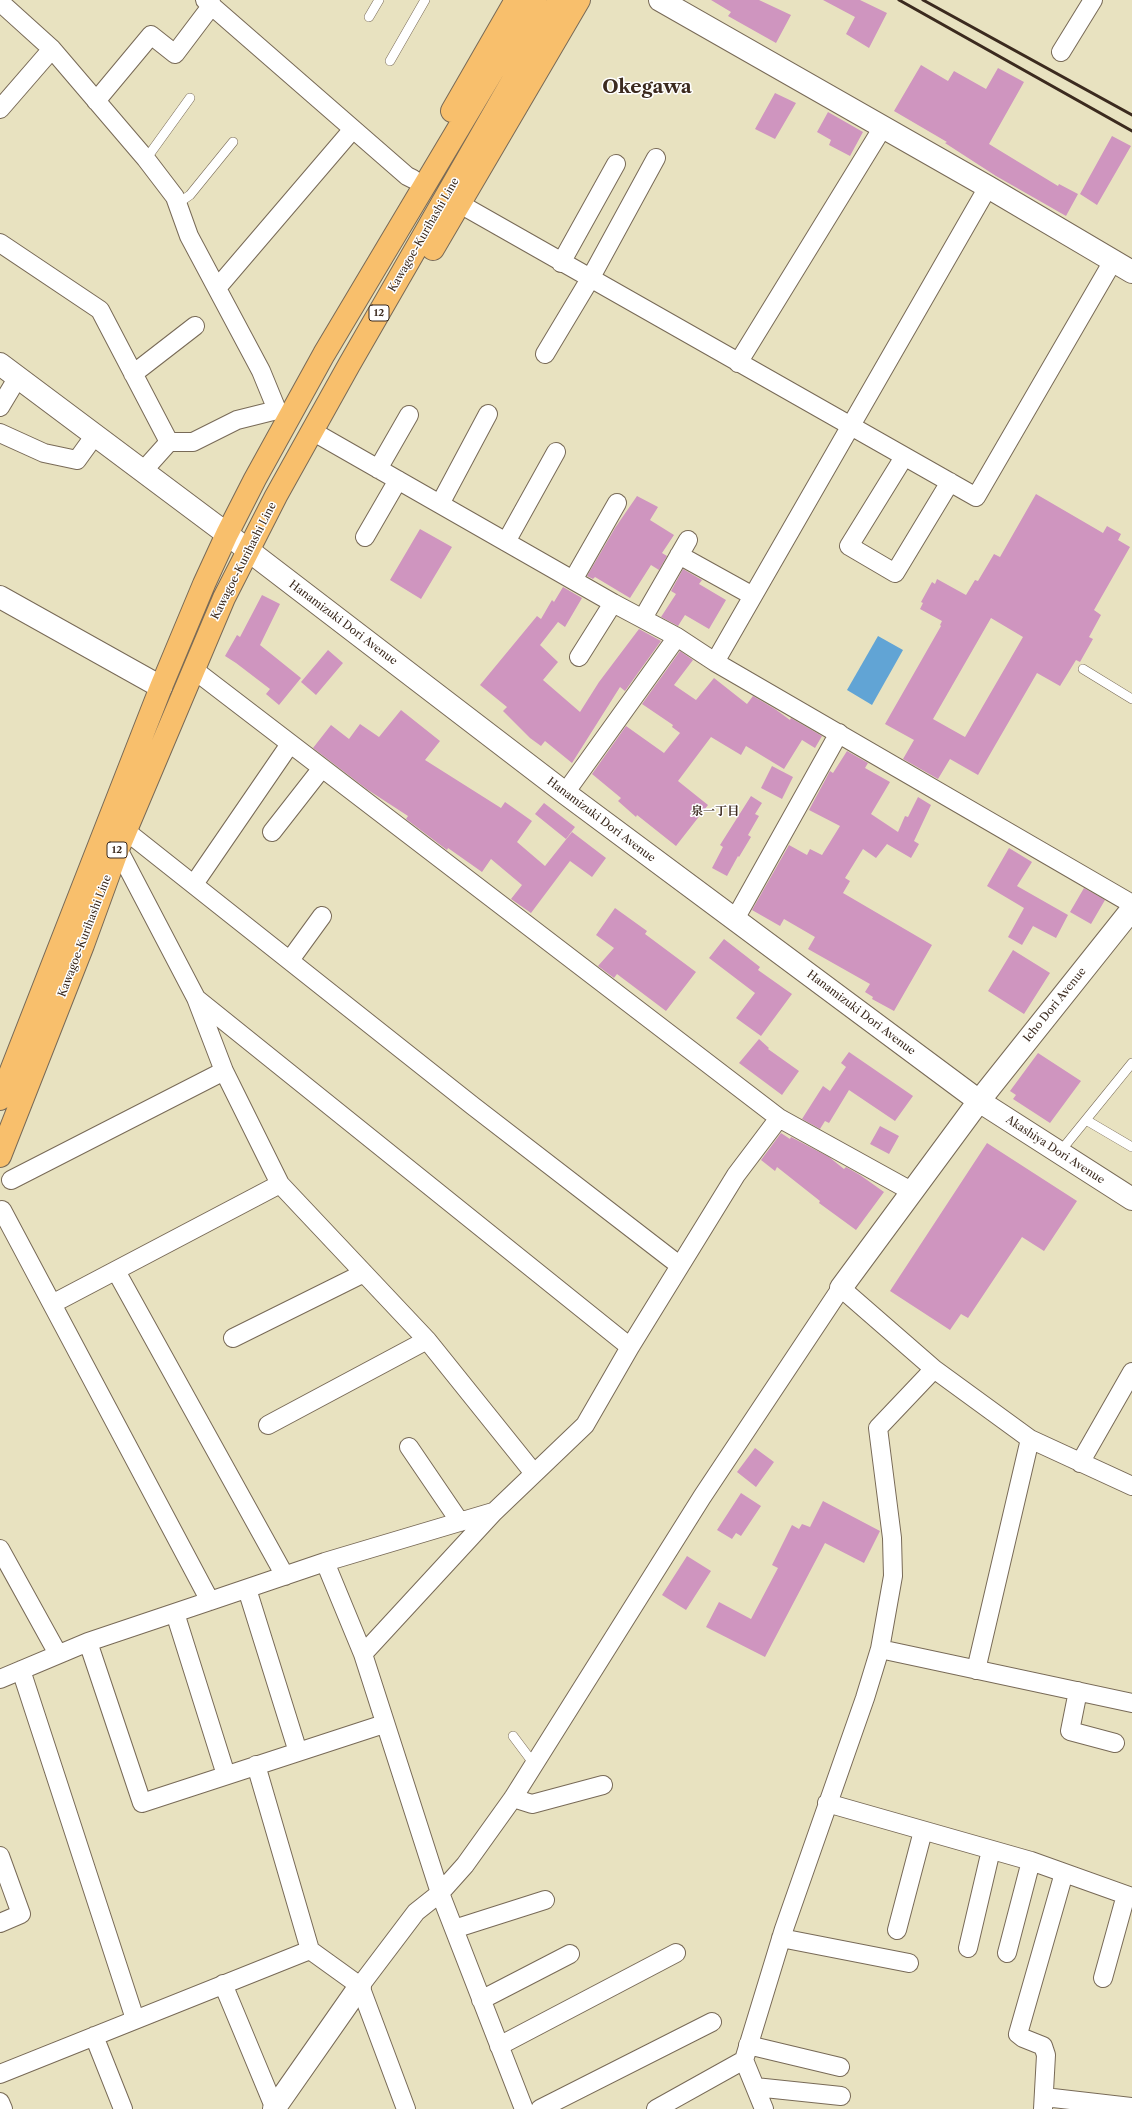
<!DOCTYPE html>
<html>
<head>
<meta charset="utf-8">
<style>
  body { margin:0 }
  canvas { display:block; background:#e8e2c0 }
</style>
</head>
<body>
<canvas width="1132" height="2109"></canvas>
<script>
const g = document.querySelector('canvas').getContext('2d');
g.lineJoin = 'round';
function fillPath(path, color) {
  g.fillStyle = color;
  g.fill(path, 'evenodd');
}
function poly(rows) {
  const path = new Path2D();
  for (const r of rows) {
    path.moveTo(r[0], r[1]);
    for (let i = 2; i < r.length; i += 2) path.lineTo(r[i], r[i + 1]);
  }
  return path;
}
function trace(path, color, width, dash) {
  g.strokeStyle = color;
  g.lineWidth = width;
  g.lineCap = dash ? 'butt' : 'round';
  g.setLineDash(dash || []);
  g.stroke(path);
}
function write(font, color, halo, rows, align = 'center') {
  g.font = font + ' "Libre Caslon Text","Noto Serif JP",serif';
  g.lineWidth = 3;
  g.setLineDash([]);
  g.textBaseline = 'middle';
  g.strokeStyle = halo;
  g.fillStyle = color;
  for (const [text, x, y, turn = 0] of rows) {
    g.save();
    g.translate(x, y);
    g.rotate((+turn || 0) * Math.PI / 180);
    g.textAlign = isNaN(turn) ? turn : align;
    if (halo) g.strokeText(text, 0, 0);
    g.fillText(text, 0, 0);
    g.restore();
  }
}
fillPath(poly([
  [878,636,903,650,872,705,847,690]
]), '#61a4d5');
fillPath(poly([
  [711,0,759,0,791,15,776,43,728,16,731,12],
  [823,0,860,0,887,13,869,48,846,34,855,17],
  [921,65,948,81,954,71,986,89,998,68,1024,82,989,144,1058,186,1059,184,1078,194,1066,216,996,176,945,143,947,142,894,111],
  [775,93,796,103,775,139,755,129],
  [828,112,863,132,850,156,829,145,831,140,817,132],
  [1112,136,1131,146,1097,205,1080,194],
  [1036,494,1103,533,1107,526,1121,534,1118,540,1130,547,1094,610,1101,615,1089,637,1093,639,1080,662,1076,660,1060,686,1037,673,978,775,950,759,938,779,903,759,914,740,885,724,941,626,940,625,942,621,920,609,923,603,921,602,932,582,935,584,937,579,966,595,975,580,978,581,994,554,1000,557],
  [991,618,1023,637,965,737,933,719],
  [637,496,658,507,650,520,674,535,662,553,667,556,659,570,651,565,630,598,595,577,593,579,587,576,615,528],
  [420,529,452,547,421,599,390,580],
  [683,569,702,580,699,584,726,600,709,629,685,615,678,626,661,617,676,594,671,591],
  [563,587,582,598,565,627,558,622,540,645,558,662,543,680,580,712,599,682,639,629,661,641,625,691,620,687,572,763,545,741,541,746,530,738,503,711,507,707,480,685,537,616,541,619,552,600,554,602],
  [262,595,280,604,260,645,301,678,279,705,266,694,270,689,236,663,225,656,237,635,240,637],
  [328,650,343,663,316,695,301,682],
  [680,651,693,660,674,685,696,700,714,678,747,704,753,696,775,709,790,720,791,718,822,736,815,748,802,740,784,769,746,746,741,755,711,737,678,781,708,805,676,846,637,815,636,817,618,801,621,798,592,774,626,726,664,753,680,733,672,727,673,725,642,704],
  [401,710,440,741,425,760,501,808,505,802,532,821,517,842,545,866,572,832,606,858,592,877,570,861,531,913,511,899,522,885,491,859,482,872,448,848,447,850,406,819,408,816,368,790,313,748,331,725,349,739,360,724,379,737],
  [847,751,868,763,865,768,890,782,871,814,898,832,905,816,908,817,918,797,931,805,914,841,919,844,911,858,887,844,876,858,863,849,845,878,850,881,843,893,932,945,894,1011,872,999,873,997,865,992,870,984,808,949,815,937,784,919,780,926,752,910,789,845,807,855,810,849,822,855,840,826,809,810,830,771,833,773],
  [772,766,793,777,782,799,761,788],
  [751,796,762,803,755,814,759,816,748,835,751,837,739,857,738,856,727,876,712,868,723,847,720,845],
  [544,803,575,827,566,839,535,814],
  [1009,848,1032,862,1017,886,1068,915,1056,938,1033,926,1022,945,1008,937,1024,908,987,886],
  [1084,888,1105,900,1091,924,1070,912],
  [615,908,647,931,645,934,696,972,666,1011,617,974,614,978,598,966,614,948,596,935],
  [724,939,760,967,758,970,792,994,761,1036,736,1018,755,993,709,958],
  [1013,950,1050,973,1024,1014,988,991],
  [759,1039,769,1048,768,1049,799,1071,782,1095,739,1063],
  [849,1052,913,1096,895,1121,849,1090,829,1123,825,1121,820,1129,802,1119,823,1086,830,1091,846,1067,841,1063],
  [1038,1053,1081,1081,1050,1123,1013,1099,1016,1095,1010,1091],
  [880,1126,899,1136,889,1154,870,1144],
  [781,1133,790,1139,791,1137,829,1157,844,1169,846,1167,860,1175,884,1192,856,1230,819,1203,820,1201,777,1167,775,1171,761,1160],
  [987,1143,1077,1201,1044,1251,1022,1237,968,1318,961,1314,950,1330,890,1291],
  [755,1448,774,1462,756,1487,737,1472],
  [741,1493,761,1506,741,1536,736,1533,732,1539,717,1530],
  [823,1501,880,1531,864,1563,825,1543,765,1657,706,1627,719,1602,751,1619,778,1568,772,1565,792,1525,799,1529,802,1524,810,1527],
  [687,1556,711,1571,686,1610,662,1595]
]), '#cf95bf');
const service = poly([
  [369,17,379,0],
  [390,61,425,0],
  [146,159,190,98],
  [177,204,190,195,233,142],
  [1083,669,1132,699],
  [1086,1120,1132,1147],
  [1059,1153,1132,1063],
  [513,1736,534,1764]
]);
const minor = poly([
  [205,0,407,176,413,179],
  [0,2,52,49,146,159,175,197,189,236,261,371,277,410,289,417],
  [1061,52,1093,0],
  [96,101,151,35,175,54,212,5],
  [0,109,52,49],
  [460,204,976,497,1113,261],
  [0,243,100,310,169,442,193,442,237,420,277,410],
  [561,263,616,164],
  [217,288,353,129],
  [545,354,590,279,656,158],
  [738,363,883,127],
  [133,374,195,326],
  [0,407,18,377],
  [312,431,613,603,677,637,715,662,1132,904],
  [0,433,44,453,77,460,95,435],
  [904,457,849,546,895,573,950,482],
  [378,469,409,415],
  [143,471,169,442],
  [440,504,488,414],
  [365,537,398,480],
  [506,542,556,452],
  [679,555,753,596],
  [573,580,617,503],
  [643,618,688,540],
  [579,657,613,603],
  [715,662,988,187],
  [193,669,779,1118,911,1191],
  [565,793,677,637],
  [126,831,473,1106,679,1265],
  [272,832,322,768],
  [118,849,196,998,224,1071,280,1184,427,1340,533,1472],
  [194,884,290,744],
  [735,919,839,733],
  [290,960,322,916],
  [197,999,630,1347],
  [11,1180,224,1071],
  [2,1210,210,1601],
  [116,1271,285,1576],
  [52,1304,280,1184],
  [233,1338,364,1273],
  [268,1425,427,1340],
  [409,1447,460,1522],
  [1080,1463,1132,1372],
  [0,1549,58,1654],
  [325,1562,363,1654,440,1893,524,2109],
  [247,1589,298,1752],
  [175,1613,226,1775],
  [88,1642,142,1803,384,1724],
  [880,1649,1132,1703],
  [363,1654,494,1512,585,1425,630,1347,736,1175,779,1118],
  [21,1670,135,2019],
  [976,1670,1030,1439],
  [0,1679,88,1642,210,1601,325,1562,493,1512],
  [1078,1691,1070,1731,1115,1743],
  [256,1765,310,1950],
  [513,1798,532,1804,603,1785],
  [827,1803,1031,1861,1132,1897],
  [0,1856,21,1914,0,1923],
  [454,1929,545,1900],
  [897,1930,923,1831],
  [781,1938,909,1963],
  [968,1948,991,1850],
  [1007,1953,1031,1861],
  [1103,1978,1126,1895],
  [223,1984,275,2109],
  [360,1986,406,2109],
  [481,2000,570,1954],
  [94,2036,123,2109],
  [748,2045,840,2067],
  [499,2046,676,1953],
  [0,2074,310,1950,360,1986,416,1912,440,1893,465,1865,513,1798,702,1497,841,1288,934,1369,1030,1439,1132,1486],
  [755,2087,841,2096],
  [1044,2097,1132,2107],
  [0,2102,3,2109],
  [540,2109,712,2022],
  [656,2109,744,2060],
  [764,2109,744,2060,784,1929,865,1698,880,1649,893,1576,892,1538,878,1428,934,1369],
  [1043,2109,1046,2055,1043,2046,1023,2038,1018,2034,1064,1873]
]);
const tertiary = poly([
  [660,0,988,187,1132,272],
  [0,364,227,534,565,793,979,1101,1132,1199],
  [0,597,161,687],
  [841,1288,979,1101,1132,909],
  [274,2109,360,1986]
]);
const primary = poly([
  [452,111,516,0],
  [433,249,579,0],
  [0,1099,161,687,204,584,227,534,255,479,324,354,535,0],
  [0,1156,83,945,118,849,224,598,276,496,349,365,559,0]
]);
trace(service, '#786a57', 10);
trace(minor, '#786a57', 20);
trace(tertiary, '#786a57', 24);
trace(primary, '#786a57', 24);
trace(service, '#fff', 9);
trace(minor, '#fff', 18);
trace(tertiary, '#fff', 22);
trace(primary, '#f8bf6c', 22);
trace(poly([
  [899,0,1132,131],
  [923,0,1132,115]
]), '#3b2a1e', 3);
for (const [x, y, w] of [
  [379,313,20],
  [117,850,20]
]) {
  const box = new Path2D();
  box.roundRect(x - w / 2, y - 8, w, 16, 3);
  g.fillStyle = '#fff';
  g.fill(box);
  trace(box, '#3b2a1e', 1);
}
write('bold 10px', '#3b2a1e', null, [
  ["12",379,313],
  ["12",117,850]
]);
write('11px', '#3b2a1e', '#fff', [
  ["Kawagoe-Kurihashi Line",424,235,-60],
  ["Kawagoe-Kurihashi Line",244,561,-63],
  ["Hanamizuki Dori Avenue",343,623,37],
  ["Hanamizuki Dori Avenue",601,820,37],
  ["Kawagoe-Kurihashi Line",85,936,-69],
  ["Icho Dori Avenue",1055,1005,-51],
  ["Hanamizuki Dori Avenue",861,1013,37],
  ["Akashiya Dori Avenue",1055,1150,33]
]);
write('bold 12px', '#3b2a1e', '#fff', [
  ["泉一丁目",715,812]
]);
write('bold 19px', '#3b2a1e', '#fff', [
  ["Okegawa",647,88]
]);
</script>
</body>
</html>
